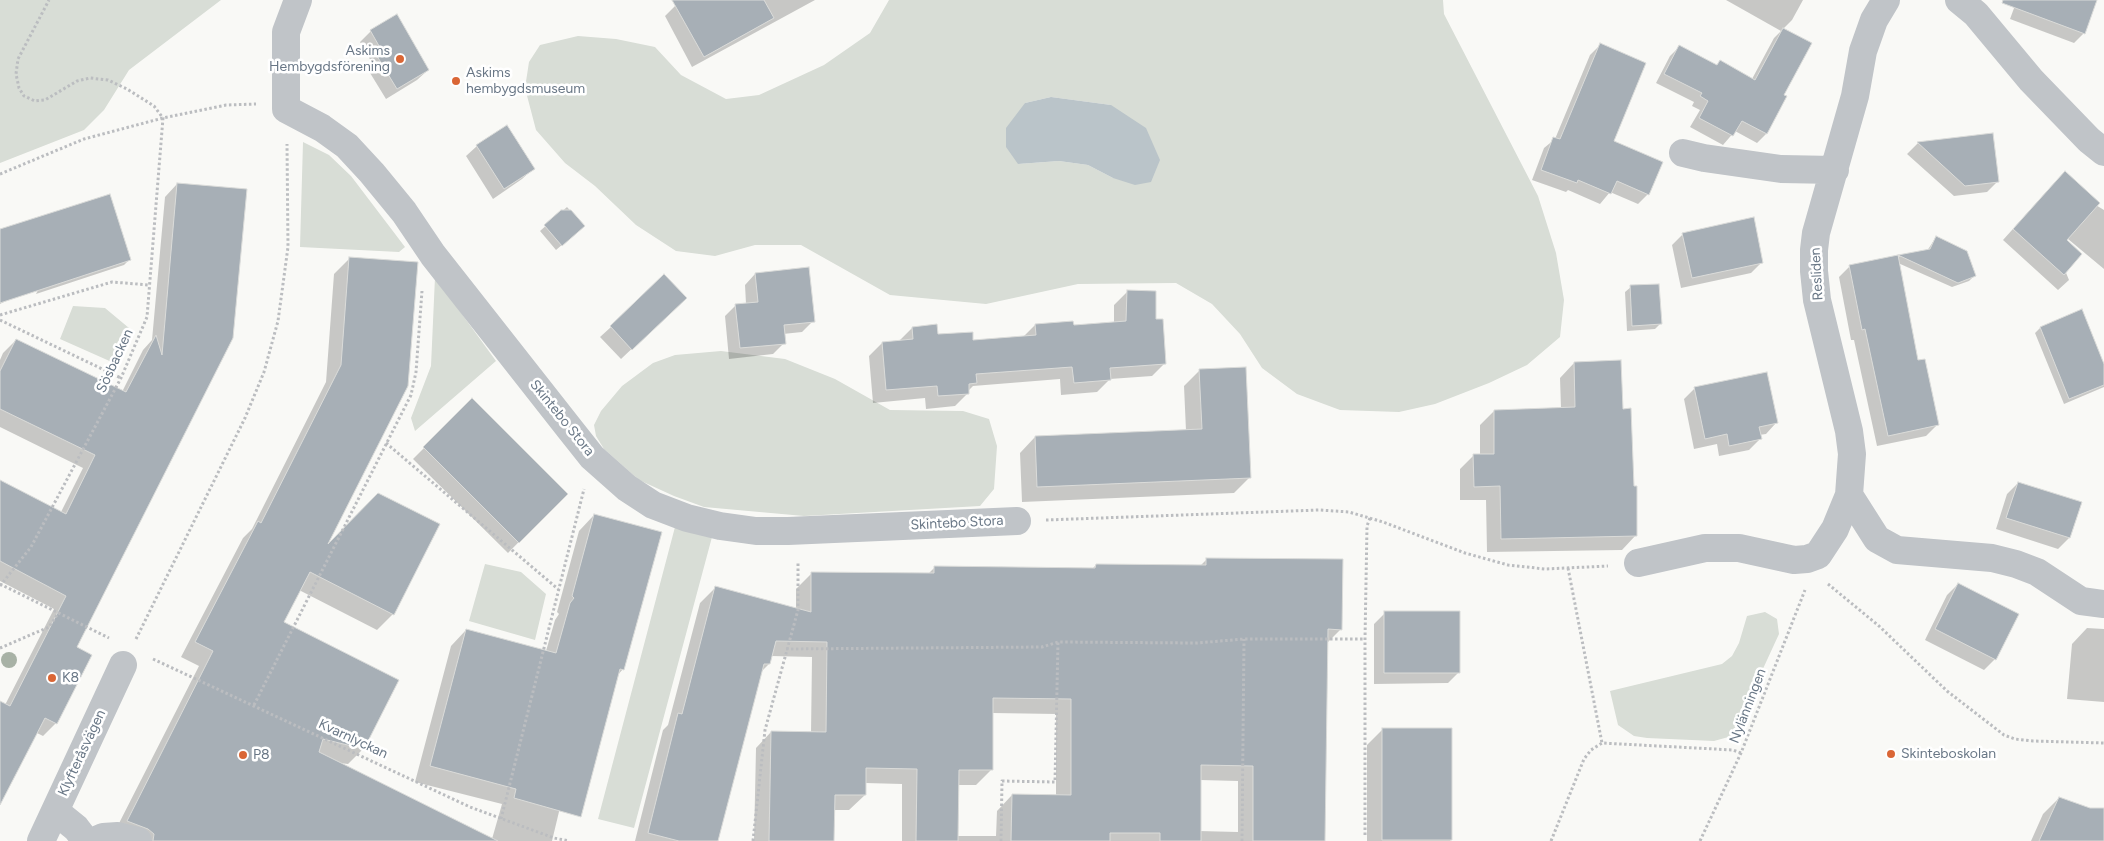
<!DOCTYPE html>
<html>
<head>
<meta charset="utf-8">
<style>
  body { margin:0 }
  canvas { display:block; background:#f9f9f6 }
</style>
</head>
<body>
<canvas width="2104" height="841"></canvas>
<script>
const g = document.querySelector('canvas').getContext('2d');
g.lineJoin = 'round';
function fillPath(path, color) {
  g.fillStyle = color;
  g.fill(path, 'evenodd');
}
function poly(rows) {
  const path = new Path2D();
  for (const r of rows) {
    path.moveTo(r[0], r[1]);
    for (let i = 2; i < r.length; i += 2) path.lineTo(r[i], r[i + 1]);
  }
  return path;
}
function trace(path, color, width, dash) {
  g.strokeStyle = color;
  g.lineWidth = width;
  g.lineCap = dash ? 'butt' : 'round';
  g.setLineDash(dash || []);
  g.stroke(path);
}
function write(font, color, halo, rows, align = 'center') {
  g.font = font + ' Figtree,sans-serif';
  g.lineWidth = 5;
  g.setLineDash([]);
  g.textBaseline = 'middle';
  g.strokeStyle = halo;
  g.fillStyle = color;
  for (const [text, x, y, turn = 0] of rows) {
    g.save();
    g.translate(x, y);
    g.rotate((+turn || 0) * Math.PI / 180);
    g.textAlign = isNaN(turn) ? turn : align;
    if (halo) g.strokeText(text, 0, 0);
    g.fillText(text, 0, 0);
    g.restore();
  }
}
fillPath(poly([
  [0,0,221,0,129,70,104,110,84,130,0,163],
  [889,0,1443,0,1444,14,1538,196,1556,253,1564,300,1560,337,1527,365,1489,383,1435,404,1399,412,1340,410,1297,394,1262,368,1240,334,1212,304,1176,283,1078,284,986,304,890,295,801,245,755,245,715,256,676,251,636,225,595,186,565,163,536,130,525,88,529,62,540,45,578,36,616,39,655,47,681,75,726,99,759,95,824,65,870,33],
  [1051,97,1111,105,1113,178,1088,165,1059,161,1018,164,1025,103],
  [303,142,329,155,351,176,405,247,399,252,300,247],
  [435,277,496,361,415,431,411,418,431,366],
  [73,306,105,308,129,328,114,363,60,339],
  [721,351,785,359,835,379,890,410,963,411,989,419,997,446,994,489,980,506,804,516,704,507,674,496,639,480,604,449,596,436,594,425,601,411,622,386,653,363,675,355],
  [675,527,712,537,634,828,598,819],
  [485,564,521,572,546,594,535,640,469,621],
  [1765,612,1777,619,1779,634,1732,736,1714,741,1647,738,1634,736,1618,725,1610,691,1722,664,1732,656,1739,643,1747,616]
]), '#d8ddd6');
fillPath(poly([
  [1051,97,1111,105,1146,128,1160,160,1151,182,1135,185,1113,178,1088,165,1059,161,1018,164,1006,147,1006,128,1025,103]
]), '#bac4c9');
fillPath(poly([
  [685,0,815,0,692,67,665,16,675,6],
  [1726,0,1803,0,1792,20,1783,29,1782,96,1785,97,1766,134,1757,143,1735,131,1723,145,1690,127,1700,110,1692,106,1694,102,1656,83,1670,56,1679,47,1716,66,1720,62,1752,79,1774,38,1781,31],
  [2017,0,2096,0,2084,33,2074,43,2010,19],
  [396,16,428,70,417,80,386,99,367,68,372,63,360,42,371,31],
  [1600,45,1613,142,1648,194,1638,204,1610,192,1600,204,1568,190,1566,192,1532,180,1544,148,1555,139,1590,55],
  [1992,135,1998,181,1987,192,1954,196,1907,154,1918,143],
  [477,146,533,169,522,179,493,199,466,156],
  [2056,181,2104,210,2104,269,2044,219,2069,280,2058,290,2003,240],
  [177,184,246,190,76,648,56,723,43,736,37,733,0,803,0,702,5,705,54,609,0,581,0,482,61,512,83,468,0,427,0,360,3,353,16,340,122,392,143,350,152,340,165,197],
  [567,207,584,226,556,250,540,231],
  [0,231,130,259,124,265,36,294,42,282,0,304],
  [1683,234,1762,262,1751,273,1681,288,1672,245],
  [1936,237,1974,276,1969,281,1952,287,1898,263,1917,362,1937,425,1926,436,1877,446,1854,340,1851,340,1839,277,1850,266,1927,251],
  [350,258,416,263,325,548,393,614,377,630,299,590,282,623,363,749,348,764,339,763,492,839,502,804,415,782,451,646,466,630,546,651,555,620,559,614,557,612,579,531,594,515,623,669,617,676,574,749,552,841,127,841,112,837,199,666,181,657,243,538,252,529,326,382,334,274],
  [755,274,813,321,802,332,783,334,784,343,773,354,729,359,725,316,736,305,746,304,745,285],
  [1631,287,1660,324,1655,329,1627,331,1625,292],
  [1127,292,1155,321,1164,364,1152,376,1110,379,1097,392,1061,395,1060,379,973,386,968,391,968,393,955,406,926,409,925,398,873,403,869,356,882,343,899,341,912,328,937,336,972,342,1023,337,1035,325,1073,326,1114,323,1114,305],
  [674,309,621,359,600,337,611,327],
  [2040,328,2104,367,2104,387,2064,404,2035,333],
  [1574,363,1636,535,1622,550,1487,552,1486,500,1460,500,1460,469,1474,455,1480,455,1480,425,1494,411,1561,409,1560,378],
  [1200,370,1250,477,1234,493,1022,502,1020,453,1035,437,1186,431,1184,386],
  [1695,388,1776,423,1766,434,1759,435,1760,439,1749,450,1719,456,1717,444,1694,449,1684,399],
  [472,400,566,494,508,553,413,459],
  [2018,483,2080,502,2069,538,2058,549,1996,529,2007,494],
  [1207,559,1341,629,1327,643,1324,841,902,841,902,784,865,783,865,795,849,810,833,810,832,841,754,841,756,748,771,732,811,733,812,657,771,656,769,664,761,672,716,841,635,841,663,730,668,725,700,603,715,588,796,609,796,589,812,573,928,574,935,567,1092,569,1096,565,1200,566],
  [992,713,1056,714,1056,796,1012,795,997,811,996,836,957,836,958,785,976,785,991,770],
  [1200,780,1238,781,1238,832,1199,831],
  [1958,584,1995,659,1984,670,1925,640,1947,595],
  [1385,613,1459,672,1448,683,1374,684,1374,624],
  [2087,628,2104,629,2104,702,2067,699,2072,644],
  [1383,729,1451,840,1450,841,1367,841,1367,745],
  [2059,798,2089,809,2104,809,2104,841,2031,841,2043,814]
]), '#0003');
const building = poly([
  [672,0,764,0,774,18,704,57,672,0],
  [2003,0,2097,0,2085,34,2002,3,2003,0],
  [397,14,429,70,397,89,377,56,383,53,370,30,397,14],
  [1783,28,1812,43,1784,95,1787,96,1767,134,1742,121,1733,136,1699,118,1708,101,1700,96,1702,93,1664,74,1679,45,1717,65,1720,60,1755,80,1783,28],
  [1600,43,1646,63,1614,141,1663,162,1649,195,1617,181,1611,194,1578,180,1577,183,1541,170,1553,137,1560,139,1600,43],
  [507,125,535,169,504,189,476,145,507,125],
  [1993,133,1999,182,1965,186,1917,142,1993,133],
  [2065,171,2100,203,2067,240,2082,254,2064,275,2013,229,2065,171],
  [177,183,247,189,233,338,77,647,92,655,57,724,45,718,0,805,0,701,10,706,66,596,0,561,0,480,66,514,95,455,0,409,0,371,16,339,126,392,156,335,162,355,177,183],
  [110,194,131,260,0,303,0,229,110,194],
  [561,210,571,210,585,226,562,246,544,225,561,210],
  [1754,217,1763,263,1692,278,1682,233,1754,217],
  [1936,236,1967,251,1976,276,1958,283,1898,255,1930,249,1936,236],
  [1898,255,1918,360,1925,359,1939,425,1888,436,1865,329,1862,330,1849,265,1898,255],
  [349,257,418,262,408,386,328,544,378,493,440,524,394,615,310,572,284,622,399,680,364,749,323,739,319,752,498,841,153,841,154,834,148,829,127,821,213,651,195,642,258,521,261,523,341,365,349,257],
  [809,267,815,322,784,325,786,344,740,348,735,304,758,302,755,273,809,267],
  [664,274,687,298,632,350,610,326,664,274],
  [1659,284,1662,324,1632,326,1630,285,1659,284],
  [1127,290,1156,291,1156,319,1163,319,1166,364,1110,368,1111,380,1074,383,1072,367,976,374,977,383,969,384,969,394,938,396,937,386,886,390,882,342,913,339,912,327,937,324,938,334,973,332,973,340,1036,335,1035,324,1073,321,1074,325,1126,321,1127,290],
  [2082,309,2104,364,2104,385,2069,399,2040,327,2082,309],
  [1621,360,1623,409,1631,408,1634,486,1637,486,1637,536,1501,539,1500,486,1474,487,1473,454,1494,454,1494,410,1575,407,1574,362,1621,360],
  [1246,367,1251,478,1037,487,1035,436,1202,429,1199,369,1246,367],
  [1767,372,1778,423,1759,427,1762,439,1729,446,1727,434,1705,439,1694,387,1767,372],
  [472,398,568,494,519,543,423,447,472,398],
  [2018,482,2082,502,2070,538,2006,518,2018,482],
  [594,514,662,532,624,670,620,669,581,817,514,798,516,789,430,766,466,629,556,653,570,603,574,598,572,596,594,514],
  [1206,558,1343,559,1342,630,1328,629,1325,841,1253,841,1253,766,1201,765,1201,841,1160,841,1160,833,1110,833,1110,841,1011,841,1012,794,1071,795,1071,699,993,698,993,770,959,770,958,841,916,841,917,769,866,768,866,795,835,795,834,841,769,841,771,731,826,732,827,642,776,641,770,664,764,664,718,841,679,841,648,833,678,713,682,714,715,586,811,612,811,572,934,573,934,566,1095,568,1096,564,1206,565,1206,558],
  [1958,583,2019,614,1996,660,1935,629,1958,583],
  [1384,611,1460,611,1460,673,1384,673,1384,611],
  [1382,728,1452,728,1452,840,1382,840,1382,728],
  [2059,797,2090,808,2104,808,2104,841,2039,841,2059,797]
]);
fillPath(building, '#a7afb6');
trace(building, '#dadbd9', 1);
trace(poly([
  [0,174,84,139,163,118,226,105,256,104],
  [0,315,112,282,149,285],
  [0,320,121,378],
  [386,443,558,589],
  [1046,520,1319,510,1349,512,1383,522,1465,553,1508,565,1545,569,1608,566],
  [1568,568,1602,743],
  [0,584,109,638],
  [1828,584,1879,626,1947,691,2004,735,2015,739,2033,741,2104,743],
  [0,586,31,547,121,378,147,317,163,118,154,106,127,89,108,80,90,78,77,81,45,100,35,101,24,96,19,88,16,74,18,59,49,0],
  [136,639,245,418,264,372,278,321,288,247,287,144],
  [0,648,49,627,59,612],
  [786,649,1042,647,1058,642,1197,643,1244,639,1365,639],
  [153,659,470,807,554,838,569,841],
  [254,705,411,395,416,372,422,291],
  [501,819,584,489],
  [1365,835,1365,639,1367,526,1370,518],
  [753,841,765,730,798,610,798,561],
  [1001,841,1002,781,1055,782,1058,642],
  [1242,841,1244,639],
  [1551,841,1584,759,1591,750,1602,743,1733,750,1741,753],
  [1700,841,1741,753,1805,590]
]), '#bbbdc0', 3, [2.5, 2.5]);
trace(poly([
  [298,0,286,32,286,109,322,128,347,146,372,173,404,212,433,255,569,428,592,457,627,488,653,505,687,518,720,526,756,531,788,531,1017,521],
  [1959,0,1976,14,2031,80,2089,140,2104,152],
  [1683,153,1704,158,1781,169,1835,170],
  [1849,495,1877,539,1897,550,1992,558,2016,564,2037,572,2081,601,2104,604],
  [1638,563,1705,548,1739,548,1794,560,1807,559,1818,555,1835,529,1849,495,1852,454,1849,431,1817,300,1814,271,1814,250,1816,233,1855,96,1863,51,1874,20,1886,0],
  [55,811,76,828,86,841],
  [41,841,123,665],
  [94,841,103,837,118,836,138,841]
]), '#c0c4c8', 28);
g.fillStyle = '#a8b2a6';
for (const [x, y] of [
  [9,660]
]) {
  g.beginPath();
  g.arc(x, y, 8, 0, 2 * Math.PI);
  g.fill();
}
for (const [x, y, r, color] of [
  [400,59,5,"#da6635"],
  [456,81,5,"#da6635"],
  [52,678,5,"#da6635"],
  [1891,754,5,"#da6635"],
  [243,755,5,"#da6635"]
]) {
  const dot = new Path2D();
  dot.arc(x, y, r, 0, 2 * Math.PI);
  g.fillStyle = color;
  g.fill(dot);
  trace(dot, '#fff', 2);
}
write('14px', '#697786', '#fff', [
  ["Askims",390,51,"right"],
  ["Hembygdsförening",390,67,"right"],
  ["Askims",466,73],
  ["hembygdsmuseum",466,89],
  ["K8",62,678],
  ["Skinteboskolan",1901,754],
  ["P8",253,755]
], 'left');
write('14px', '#697786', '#fff', [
  ["Resliden",1817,274,-93],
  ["Sösbacken",115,361,-65],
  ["Skintebo Stora",562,418,51],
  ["Skintebo Stora",957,523,-3],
  ["Nylänningen",1748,706,-69],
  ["Kvarnlyckan",353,739,25],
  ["Klyfteråsvägen",82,753,-65]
]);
</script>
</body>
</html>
